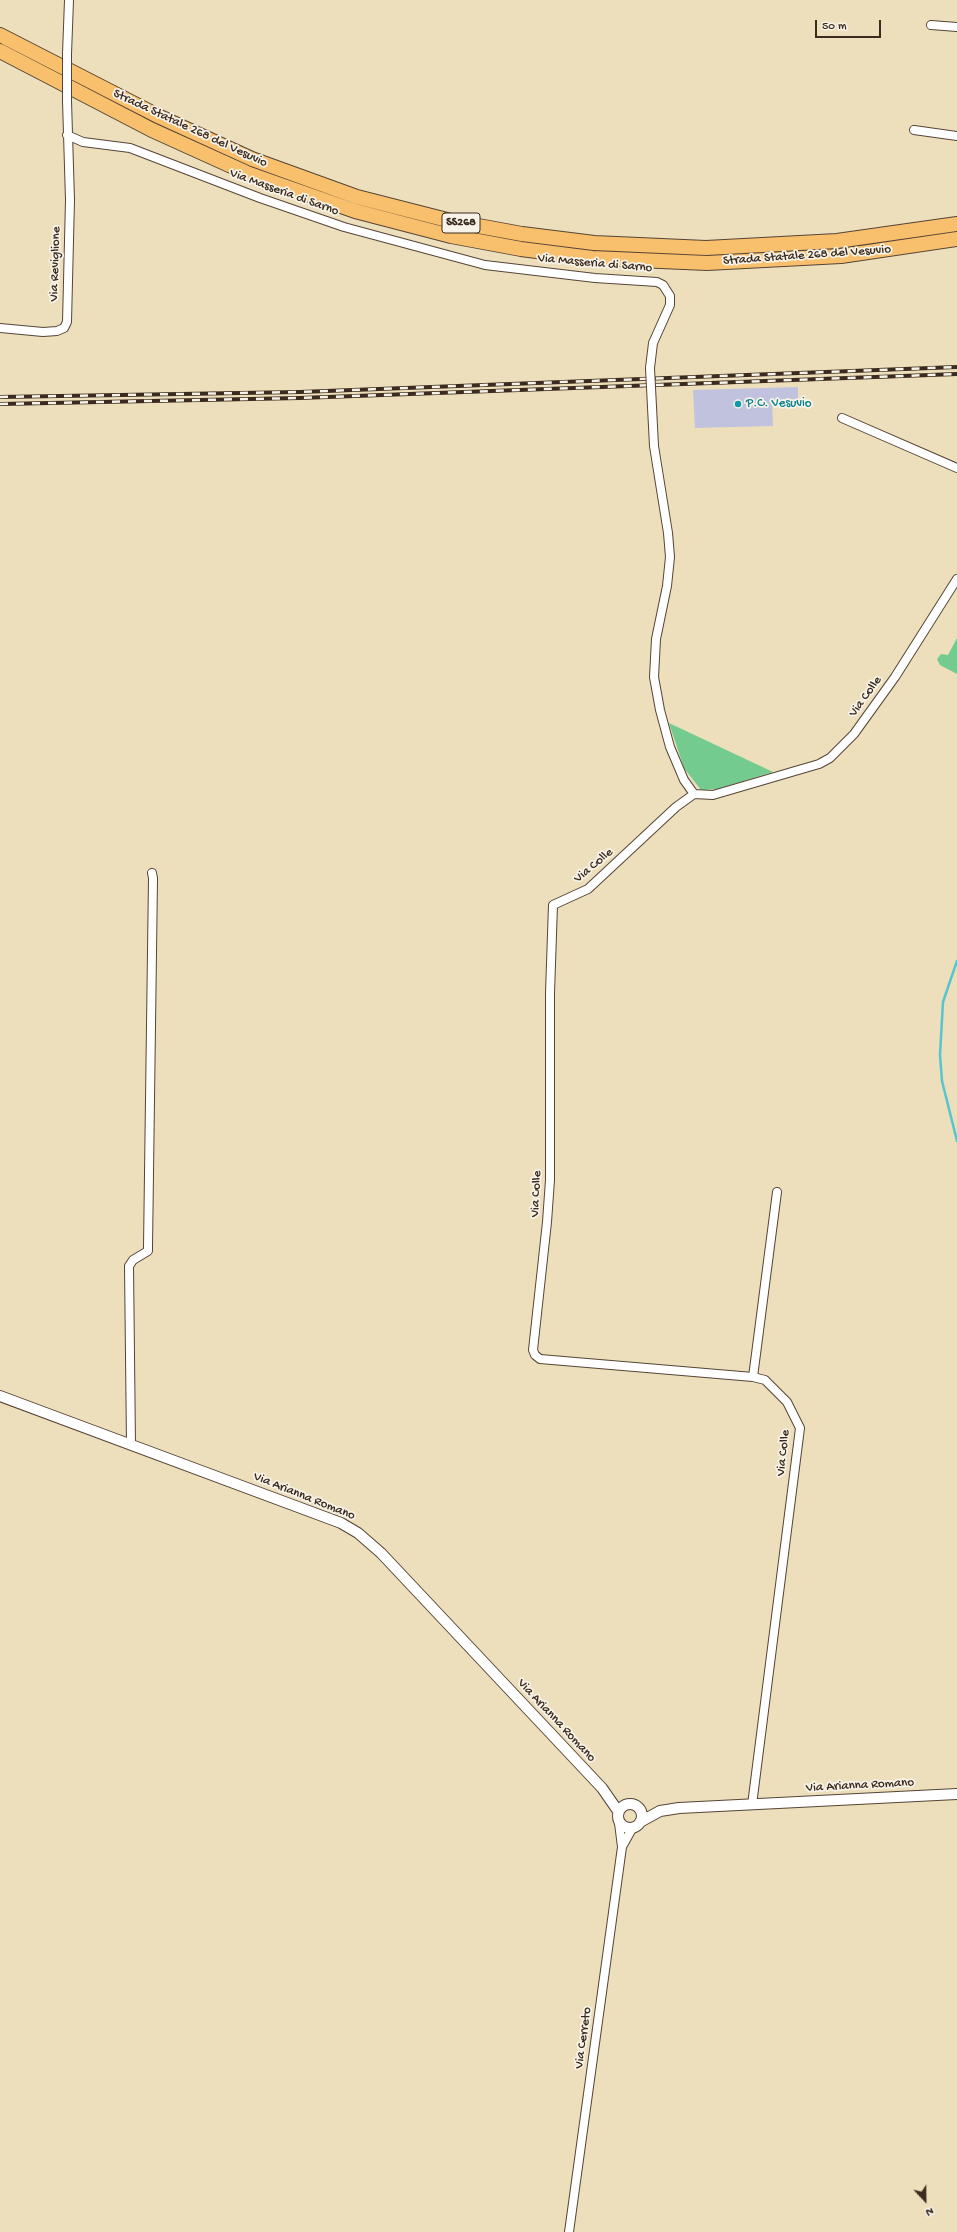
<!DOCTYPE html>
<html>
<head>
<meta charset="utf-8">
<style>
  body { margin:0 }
  #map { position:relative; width:957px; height:2232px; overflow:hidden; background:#eddebc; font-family:"Gochi Hand",sans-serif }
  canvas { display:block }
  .north { position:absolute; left:905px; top:2180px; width:40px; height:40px; -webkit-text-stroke:3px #f7f3e8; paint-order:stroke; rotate:158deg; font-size:11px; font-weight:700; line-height:16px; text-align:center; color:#3b2a1e }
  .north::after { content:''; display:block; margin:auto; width:14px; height:18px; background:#3b2a1e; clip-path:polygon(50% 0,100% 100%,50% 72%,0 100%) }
  .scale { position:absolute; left:815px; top:20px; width:66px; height:18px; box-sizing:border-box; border:2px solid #3b2a1e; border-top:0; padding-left:5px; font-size:12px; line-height:14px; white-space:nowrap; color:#3b2a1e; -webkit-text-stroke:3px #f7f3e8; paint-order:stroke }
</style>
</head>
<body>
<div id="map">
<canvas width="957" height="2232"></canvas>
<div class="north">N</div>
<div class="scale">50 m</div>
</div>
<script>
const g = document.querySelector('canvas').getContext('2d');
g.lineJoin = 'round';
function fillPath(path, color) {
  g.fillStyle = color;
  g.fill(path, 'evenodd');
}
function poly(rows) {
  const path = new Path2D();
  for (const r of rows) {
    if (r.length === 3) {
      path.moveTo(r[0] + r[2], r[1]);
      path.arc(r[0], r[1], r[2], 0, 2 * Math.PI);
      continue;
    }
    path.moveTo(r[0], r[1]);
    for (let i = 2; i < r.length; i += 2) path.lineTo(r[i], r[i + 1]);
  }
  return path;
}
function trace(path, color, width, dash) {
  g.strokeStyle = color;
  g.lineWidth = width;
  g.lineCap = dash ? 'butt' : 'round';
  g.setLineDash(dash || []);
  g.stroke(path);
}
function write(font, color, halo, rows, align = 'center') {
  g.font = font + ' "Gochi Hand",sans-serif';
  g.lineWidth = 3.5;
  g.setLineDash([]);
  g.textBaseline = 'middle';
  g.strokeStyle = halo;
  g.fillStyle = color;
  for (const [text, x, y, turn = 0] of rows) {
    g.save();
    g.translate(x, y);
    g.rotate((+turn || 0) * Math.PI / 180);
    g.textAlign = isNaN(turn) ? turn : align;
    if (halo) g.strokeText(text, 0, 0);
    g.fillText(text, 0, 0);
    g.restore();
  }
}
fillPath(poly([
  [798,387,798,399,772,400,773,426,695,428,693,390]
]), '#c1c2dd');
fillPath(poly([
  [957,638,957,674,940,665,937,659,941,654,948,655],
  [669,723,773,772,717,789,701,790,684,768]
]), '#74cb8f');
trace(poly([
  [957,961,943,1002,940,1055,942,1081,957,1141]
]), '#57c5cd', 2.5);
const minor = poly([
  [931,25,957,27],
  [67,54,69,0],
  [914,130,957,136],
  [67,135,83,142,130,148,260,198,344,227,485,265,595,278,657,282,663,285,670,296,670,305,653,343,650,368],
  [0,328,43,332,57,331,64,328,67,322,70,200,67,101],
  [652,407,654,446,668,533,670,557,667,586,656,639,654,677,660,710,670,747,684,780,694,794],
  [842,418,957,468],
  [753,1377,777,1192],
  [131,1445,129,1266,133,1260,148,1251,148,1247,153,878,152,873],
  [752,1805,800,1428,787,1402,765,1380,753,1377,540,1359,535,1355,533,1350,547,1222,550,1180,550,993,553,905,588,889,676,807,694,794,713,795,819,764,830,758,854,734,895,677,957,579],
  [623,1845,633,1827],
  [569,2232,622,1847,619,1823]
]);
const tertiary = poly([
  [0,1396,341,1523,358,1533,381,1553,602,1788,618,1811],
  [630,1816,12],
  [640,1822,660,1811,679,1808,957,1794]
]);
const trunk = poly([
  [0,35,160,117,252,159,357,197,451,221,522,234,594,243,706,248,837,241,957,224],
  [0,51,152,130,247,173,355,211,451,236,521,249,592,258,707,263,841,256,957,239]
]);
trace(minor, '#564536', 10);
trace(tertiary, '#564536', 12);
trace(trunk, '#564536', 16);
trace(minor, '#fff', 8);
trace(tertiary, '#fff', 10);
trace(trunk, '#f8bf6c', 14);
const rail = poly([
  [0,397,300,392,957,367],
  [0,404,300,398,957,374]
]);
trace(rail, '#3b2a1e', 4);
trace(rail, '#f7f3e8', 2.5, [8]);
const minorBridge = poly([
  [67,101,67,54],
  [650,368,652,407]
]);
trace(minorBridge, '#564536', 10, []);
trace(minorBridge, '#fff', 8);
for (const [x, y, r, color] of [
  [738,404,4,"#0f9aa8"]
]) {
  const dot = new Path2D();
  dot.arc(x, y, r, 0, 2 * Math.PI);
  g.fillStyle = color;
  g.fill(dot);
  trace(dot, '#f7f3e8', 1.5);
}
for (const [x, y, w] of [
  [461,223,38]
]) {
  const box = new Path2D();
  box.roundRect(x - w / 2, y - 10, w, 20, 3);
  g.fillStyle = '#f7f3e8';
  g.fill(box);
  trace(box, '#3b2a1e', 1);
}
write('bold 12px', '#3b2a1e', null, [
  ["SS268",461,223]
]);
write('13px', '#3b2a1e', '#f7f3e8', [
  ["Strada Statale 268 del Vesuvio",190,129,25],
  ["Via Masseria di Sarno",284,193,20],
  ["Strada Statale 268 del Vesuvio",807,256,-4],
  ["Via Reviglione",56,264,-88],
  ["Via Masseria di Sarno",595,264,5],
  ["Via Colle",866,697,-54],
  ["Via Colle",594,866,-40],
  ["Via Colle",537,1194,-87],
  ["Via Colle",784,1453,-84],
  ["Via Arianna Romano",304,1497,22],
  ["Via Arianna Romano",556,1721,47],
  ["Via Arianna Romano",860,1786,-3],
  ["Via Cerreto",584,2038,-82]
]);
write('13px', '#0d838f', '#f7f3e8', [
  ["P.C. Vesuvio",746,404]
], 'left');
</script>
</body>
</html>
